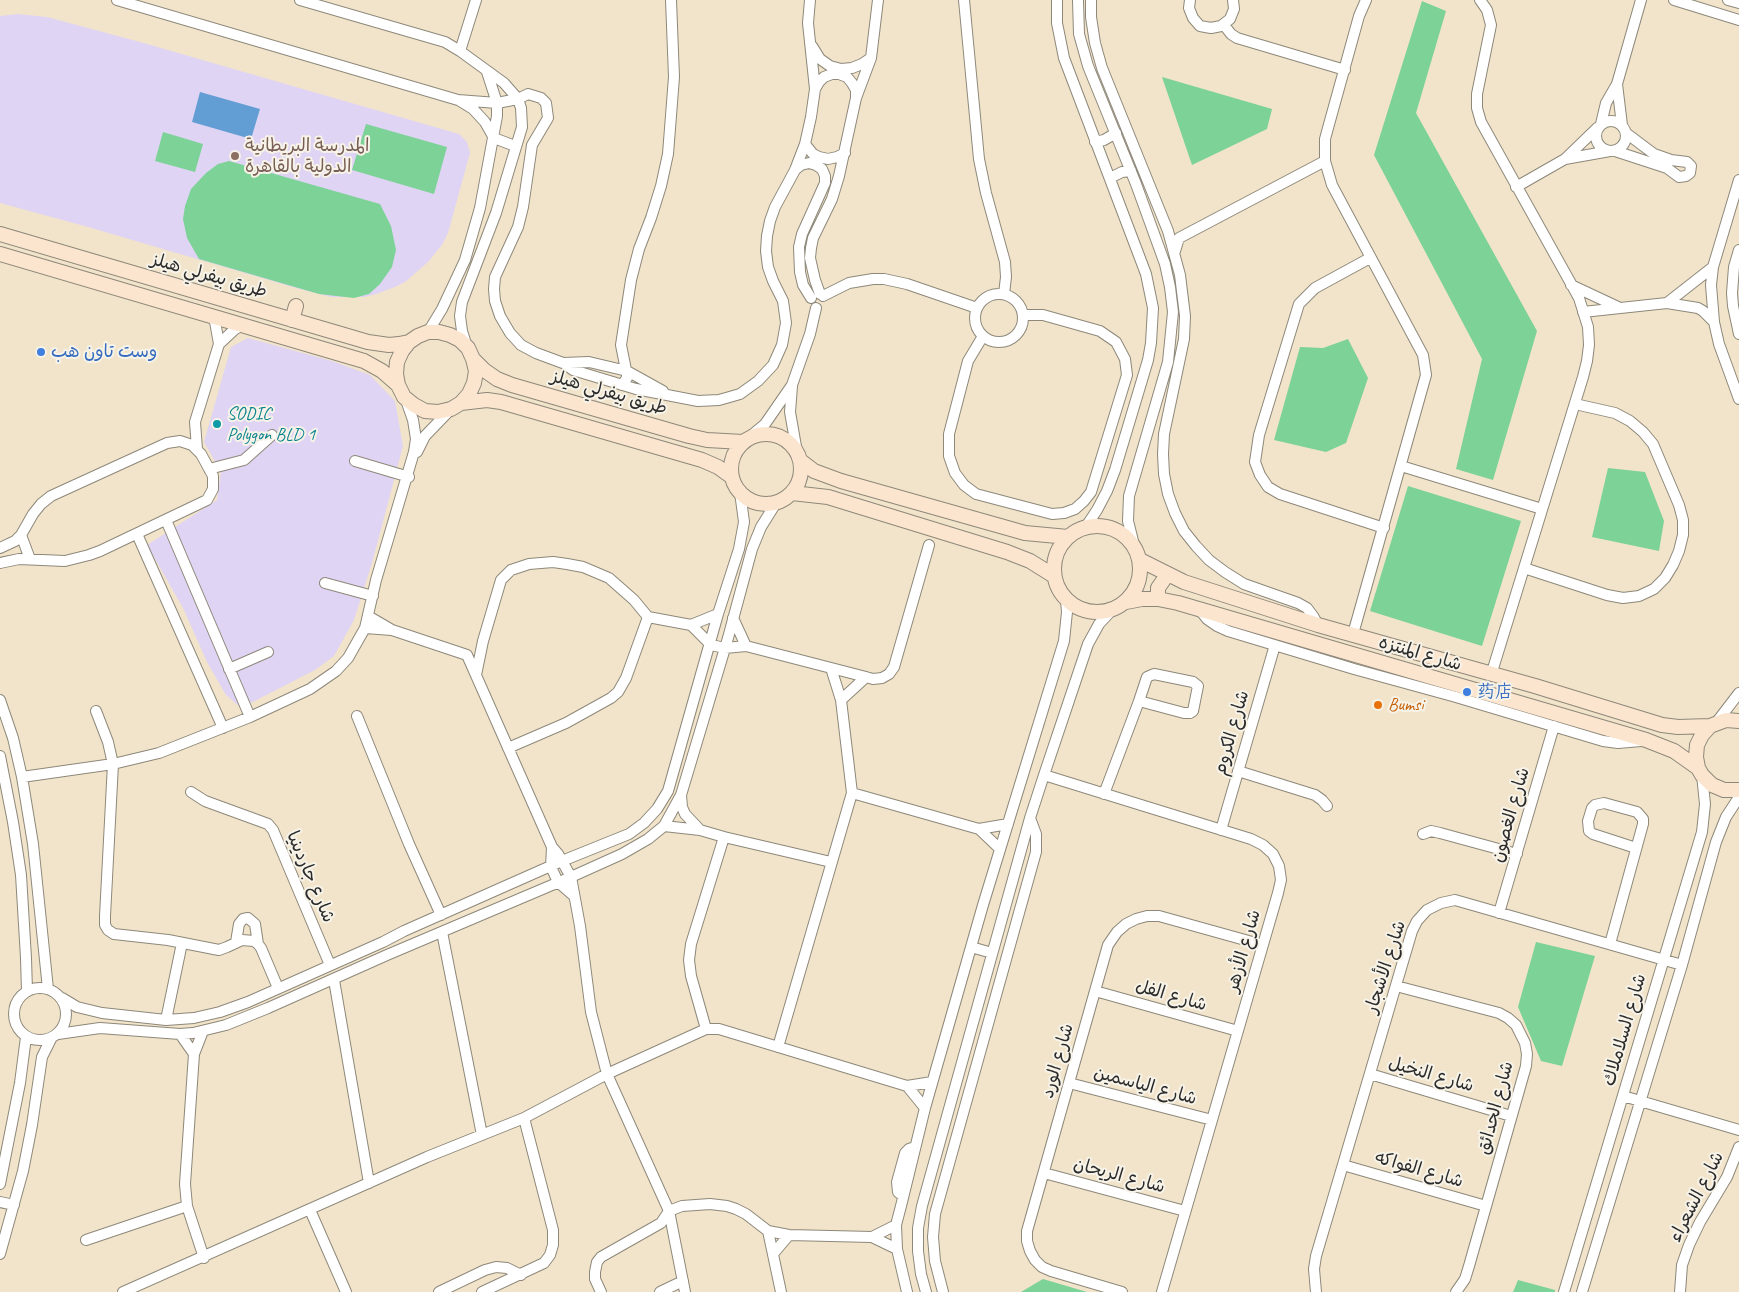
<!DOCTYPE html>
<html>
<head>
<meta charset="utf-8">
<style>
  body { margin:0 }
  canvas { display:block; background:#f1e4ca }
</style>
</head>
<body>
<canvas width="1739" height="1292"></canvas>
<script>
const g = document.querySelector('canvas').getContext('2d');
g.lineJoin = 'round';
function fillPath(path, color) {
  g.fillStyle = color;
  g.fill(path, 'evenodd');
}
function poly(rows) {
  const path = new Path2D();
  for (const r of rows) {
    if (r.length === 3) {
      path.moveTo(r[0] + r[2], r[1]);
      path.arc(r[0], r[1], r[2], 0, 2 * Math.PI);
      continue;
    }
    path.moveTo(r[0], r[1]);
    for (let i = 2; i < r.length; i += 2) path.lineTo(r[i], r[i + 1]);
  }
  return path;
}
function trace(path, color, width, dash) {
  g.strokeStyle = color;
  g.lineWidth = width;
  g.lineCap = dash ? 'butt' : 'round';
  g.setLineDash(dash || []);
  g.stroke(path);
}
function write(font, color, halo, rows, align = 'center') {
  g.font = font + ' Caveat,"Playpen Sans Arabic","LXGW WenKai TC",sans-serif';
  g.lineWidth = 4;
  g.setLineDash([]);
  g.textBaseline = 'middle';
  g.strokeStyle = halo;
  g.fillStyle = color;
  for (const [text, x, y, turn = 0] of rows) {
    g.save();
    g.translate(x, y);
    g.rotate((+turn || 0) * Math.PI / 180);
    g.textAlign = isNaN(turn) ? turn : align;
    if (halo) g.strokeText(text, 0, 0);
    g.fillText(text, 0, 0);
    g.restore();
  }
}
fillPath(poly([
  [18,14,47,17,140,42,459,134,467,142,470,153,448,233,442,245,428,262,405,282,395,287,376,294,365,297,331,297,296,288,88,227,0,203,0,16],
  [248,338,332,361,370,375,395,401,403,446,372,563,354,620,334,656,315,670,241,708,226,695,207,662,183,608,147,545,217,500,221,472,204,442,231,347]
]), '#e0d4f4');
fillPath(poly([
  [1422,1,1446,11,1416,113,1537,331,1493,480,1456,469,1482,359,1374,155],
  [1162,77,1272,109,1267,129,1192,165],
  [366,124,447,147,434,194,352,170],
  [163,132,203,144,195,172,155,161],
  [229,161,380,204,391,226,396,250,392,267,380,284,369,294,354,298,319,294,199,259,187,238,183,219,185,206,191,189,206,173,218,164],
  [1348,339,1368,378,1346,443,1326,452,1274,440,1300,347,1323,348],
  [1608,468,1645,472,1664,521,1659,551,1592,537],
  [1408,486,1521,521,1482,646,1370,611],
  [1536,942,1595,956,1562,1066,1541,1061,1518,1007],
  [1043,1279,1087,1292,1021,1292],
  [1518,1280,1555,1290,1555,1292,1513,1292]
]), '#7cd297');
fillPath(poly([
  [200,92,260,109,251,139,192,122]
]), '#629ed3');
const street = poly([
  [117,0,458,100,497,103,518,99,528,94,541,98,546,103,548,118,532,145,523,207,518,227,495,277,494,289,495,301,500,316,510,333,521,345,536,353,563,363,573,370,636,389,698,401,719,400,740,394,758,381,773,365,782,345,786,323,783,301,773,281,768,267,766,251,767,236,770,221,775,207,795,170,805,144,811,117,815,89,808,23,810,0],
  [300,0,445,42,460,51,504,83,518,99,521,108,522,127,496,213,462,302,460,316,462,331,467,347],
  [964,0,979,159,986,193,1005,262,1006,277,1004,294],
  [1057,0,1057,23,1064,58,1146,274,1153,308,1151,343,1148,360,1115,470,1107,491,1097,510,1085,528],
  [1078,0,1079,34,1088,66,1136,184,1165,264,1170,287,1173,312,1168,362,1129,496,1128,521,1134,545],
  [1091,0,1091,17,1095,43,1102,68,1168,231,1180,275,1185,316,1184,339,1164,434,1163,454,1164,474,1168,494,1175,513,1184,531,1196,546,1209,560,1225,572,1244,584,1298,603,1307,608,1313,616,1318,625],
  [1190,0,1189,8,1193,18,1200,26,1211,28,1221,26,1230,19,1234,9,1233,0],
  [1480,0,1487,10,1491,25,1477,94,1477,108,1481,122,1579,298,1588,327,1589,345,1587,361,1583,377,1491,675],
  [1674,0,1739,20],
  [1728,0,1739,3],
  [1224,25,1231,34,1237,38,1345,70],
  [812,46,820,59,830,66,841,69,852,68,862,64,871,58],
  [460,51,476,0],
  [1617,84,1622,125],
  [815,89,819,82,824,77,832,74,839,74,847,77,852,83,856,90,856,97],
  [460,101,473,109,485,122,494,138,515,146],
  [1611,136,15],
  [1601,124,1606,103,1617,84,1641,0],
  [1095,142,1104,140,1116,133],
  [805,144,813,154,819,157,828,159,837,157,845,153],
  [1615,151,1667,168,1679,177,1686,176,1690,173,1691,166,1687,162,1671,160,1654,154,1626,133],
  [1565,159,1610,151],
  [795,170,801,165,809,163,816,165,822,169,825,176,825,183,802,234,799,247,800,272,803,285,811,298],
  [1110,178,1122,172,1131,171],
  [1739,180,1713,267,1711,285,1714,322,1719,344,1739,399],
  [1516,187,1565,159,1597,128],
  [1739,250,1734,267,1732,293,1733,306,1739,334],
  [1175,251,1179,238,1325,161],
  [1370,258,1315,288,1299,304,1259,435,1255,462,1260,475,1268,487,1280,494,1384,528],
  [1571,285,1618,307],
  [999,318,24],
  [820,294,815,280,810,258,811,248,813,238,832,199,839,176,856,98,871,58,878,0],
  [823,296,849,283,873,279,884,279,907,284,977,308],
  [1667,303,1713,267],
  [1583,312,1667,303,1698,308,1703,311,1714,322],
  [428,332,442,309,465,260,480,208,497,116,497,103,487,72],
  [983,336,968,361,949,434,949,456,955,473,964,485,976,494,1052,514,1064,513,1075,509,1084,501,1091,492,1127,375,1125,359,1116,342,1100,331,1043,315,1023,315],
  [219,344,234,330,242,325],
  [563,363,589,362,627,371,663,391],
  [622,385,627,378,627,375,621,345,631,280,639,249,651,218,661,186,668,154,674,77,671,0],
  [792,386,790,412,797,452],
  [747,439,765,424,792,385,810,334,816,308],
  [197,449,195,422,219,344,214,316],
  [417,452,425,436,451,409],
  [355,461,409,477],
  [1401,466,1542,509],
  [209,469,244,460,272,435],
  [166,520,250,717],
  [137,534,223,728],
  [21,535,30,559],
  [0,548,15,541,21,535,33,514,41,504,51,496,167,443,180,441,192,445,201,454,213,476,213,489,207,500,100,551,89,555,65,561,19,559,0,563],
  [1524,568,1607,595,1623,598,1639,596,1654,589,1665,578,1673,565,1679,551,1683,535,1683,520,1679,505,1653,444,1643,432,1630,421,1615,413,1575,404],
  [325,583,373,596],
  [1199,609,1207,619,1217,626,1228,631,1354,669,1456,697,1603,741,1618,743,1641,741],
  [368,616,392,630,467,655,552,847,558,854,571,877,580,926,591,1012,607,1074,669,1211,661,1223,601,1257,597,1262,595,1272,595,1279,601,1292],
  [733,618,746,646],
  [691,625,711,645,725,648,746,646,866,677,873,679,882,678,889,674,894,667,929,545],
  [365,628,392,630],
  [1353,634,1426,375,1423,355,1332,185,1325,161,1325,139,1328,128,1359,16,1366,0],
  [229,669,268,652],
  [476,675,483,641,501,580,511,570,529,564,553,562,567,564,583,567,609,578,634,600,648,617,691,625,718,614],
  [0,700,13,738,22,777,33,844,48,989],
  [841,700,866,677],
  [96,711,108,742,113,764,105,916,105,925,108,930,114,934,168,940,219,950,227,947,242,940,254,941,258,944,261,948,278,988],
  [357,716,409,844,441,915],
  [1716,723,1739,693],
  [508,748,566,723,611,698,618,692,626,678,648,617],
  [0,756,13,822,21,875,26,958,27,991],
  [1238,771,1315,795,1322,800,1327,806],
  [1044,775,1251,839,1263,845,1273,854,1279,866,1281,880,1278,893,1162,1292],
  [22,777,113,764,159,753,250,717,310,689,336,671,348,658,365,628,376,580,414,452,416,439,413,420,406,400],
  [191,792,205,801,268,824,273,830,330,965],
  [852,793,979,829,1008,824],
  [1104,794,1139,701,1184,713,1190,713,1193,711,1198,686,1193,682,1154,674,1147,677,1139,701],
  [681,795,682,807,685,814,700,830],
  [664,826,700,830,724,837,831,862],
  [979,829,1000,849],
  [1221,830,1275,645],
  [1423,834,1431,831,1440,833,1517,854],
  [552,847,551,867,558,882,574,896],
  [1499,913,1554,726],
  [442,932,482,1135],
  [236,942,239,924,243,919,248,918,255,924,258,944],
  [1610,944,1643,824,1643,819,1637,812,1604,803,1595,805,1592,808,1588,821,1589,831,1593,834,1636,848],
  [971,947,992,953],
  [334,980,369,1183],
  [1396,986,1499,1013,1508,1018,1516,1025,1525,1043,1527,1054,1526,1066,1469,1266,1465,1279,1456,1292],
  [40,1014,26],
  [1095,991,1238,1031],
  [62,998,77,1007,102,1013,166,1020,194,1018,220,1012,248,1002,383,942,404,931,562,861,629,834,644,823,657,809,668,791,718,614,739,549,744,522,740,492],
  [166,1020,182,943],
  [706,1029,691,976,689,960,691,944,724,837],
  [203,1031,194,1054,185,1184,187,1206,204,1258],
  [58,1034,100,1028,180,1034,193,1033,226,1025,268,1008,387,955,571,877,622,854,648,839,664,826,681,795,728,638,752,549,761,527,776,503],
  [180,1034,194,1054],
  [778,1047,852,793,841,700,831,668],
  [1370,1074,1511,1116],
  [1069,1083,1212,1120],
  [907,1086,925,1108],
  [1623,1096,1739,1130],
  [1343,1165,1486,1206],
  [1044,1173,1185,1211],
  [0,1184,20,1083,26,1037],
  [903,1196,898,1192,897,1182,905,1153,909,1149,915,1147],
  [0,1202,14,1205],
  [310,1210,346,1292],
  [768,1231,781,1292],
  [872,1237,896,1225],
  [86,1240,187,1206],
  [0,1254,23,1171,32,1125,42,1057,51,1039],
  [773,1254,789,1235],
  [123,1292,427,1157,524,1118,607,1074,706,1029,719,1029,907,1086,932,1082],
  [439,1292,485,1270,496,1267,507,1268,521,1275],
  [482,1292,544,1263,550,1255,553,1245,553,1230,524,1118],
  [660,1292,683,1281],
  [685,1292,669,1211,682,1206,710,1204,727,1206,736,1209,746,1214,768,1231,789,1235,872,1237,897,1249],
  [907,1292,897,1249,896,1225,901,1206,925,1108,983,905,1064,641,1067,612,1066,600],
  [926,1292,921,1274,918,1251,918,1228,922,1206,1030,818,1044,775,1088,644,1099,624,1111,611],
  [943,1292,935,1261,933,1237,935,1214,1036,852,1036,834,1030,818],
  [1122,1292,1051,1271,1042,1267,1035,1260,1030,1251,1027,1241,1027,1231,1108,945,1117,932,1126,924,1136,919,1147,916,1159,916,1263,945],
  [1316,1292,1314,1269,1316,1256,1412,931,1417,921,1427,910,1441,903,1455,900,1682,965],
  [1564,1292,1702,832,1705,804,1702,775],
  [1582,1292,1682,965,1716,842,1726,817,1739,797],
  [1680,1292,1682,1265,1689,1245,1700,1222,1727,1177,1739,1147]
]);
const secondary = poly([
  [0,234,368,342,389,345,399,344,409,342,418,336,428,332,439,332,450,335,460,340,468,348,473,359,476,371,474,383,469,394,461,403,451,409,438,412,425,411,414,405,404,397,398,385,396,374,397,362,402,351,409,342],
  [0,254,364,361,382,371,398,385],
  [292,320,296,306],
  [473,359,484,370,497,379,512,385,689,436,707,440,743,442],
  [461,403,487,400,501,402,702,460,718,467,732,477],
  [766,469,35],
  [801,461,814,471,841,481,1025,533,1068,537],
  [792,493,828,497,1007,552,1030,561,1054,576],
  [1097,569,43],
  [1140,560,1184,582,1318,625,1535,686,1662,725,1678,727,1710,726],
  [1158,599,1158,588,1167,575],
  [1126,602,1142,599,1158,599,1178,603,1646,740,1674,751,1698,768],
  [1739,721,1726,720,1710,726,1702,735,1697,745,1696,757,1698,768,1702,775,1712,785,1724,790,1739,790]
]);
trace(street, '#8e887a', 12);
trace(secondary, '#8e887a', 16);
trace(street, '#fff', 10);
trace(secondary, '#fbe5cf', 14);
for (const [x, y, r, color] of [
  [235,156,5,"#8d6e63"],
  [41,352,5,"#3f7fe0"],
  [217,424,5,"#0f9aa8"],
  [1467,692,5,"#3f7fe0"],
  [1378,705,5,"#e8710a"]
]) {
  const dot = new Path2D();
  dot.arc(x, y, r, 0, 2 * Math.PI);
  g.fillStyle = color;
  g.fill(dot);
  trace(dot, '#f7f3e8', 2);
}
write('18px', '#785e54', '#f7f3e8', [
  ["المدرسة البريطانية",245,146],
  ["الدولية بالقاهرة",245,167]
], 'left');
write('18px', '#2b2b2b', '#f7f3e8', [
  ["طريق بيفرلي هيلز",209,276,16],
  ["طريق بيفرلي هيلز",609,393,16],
  ["شارع المنتزه",1420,654,16],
  ["شارع الكروم",1232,733,-74],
  ["شارع الغصون",1511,815,-74],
  ["شارع جاردينيا",310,877,67],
  ["شارع الأزهر",1244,951,-74],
  ["شارع الأشجار",1386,967,-72],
  ["شارع الفل",1171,996,16],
  ["شارع السلاملاك",1625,1030,-74],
  ["شارع الورد",1058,1061,-74],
  ["شارع النخيل",1431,1075,16],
  ["شارع الياسمين",1145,1086,15],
  ["شارع الحدائق",1496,1108,-75],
  ["شارع الفواكه",1419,1170,16],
  ["شارع الريحان",1119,1176,15],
  ["شارع الشعراء",1697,1197,-63]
]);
write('18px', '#366cbe', '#f7f3e8', [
  ["وست تاون هب",51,352],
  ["药店",1477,692]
], 'left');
write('18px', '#0d838f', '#f7f3e8', [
  ["SODIC",227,414],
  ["Polygon BLD 1",227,435]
], 'left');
write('18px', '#c56008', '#f7f3e8', [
  ["Bumsi",1388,705]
], 'left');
</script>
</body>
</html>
